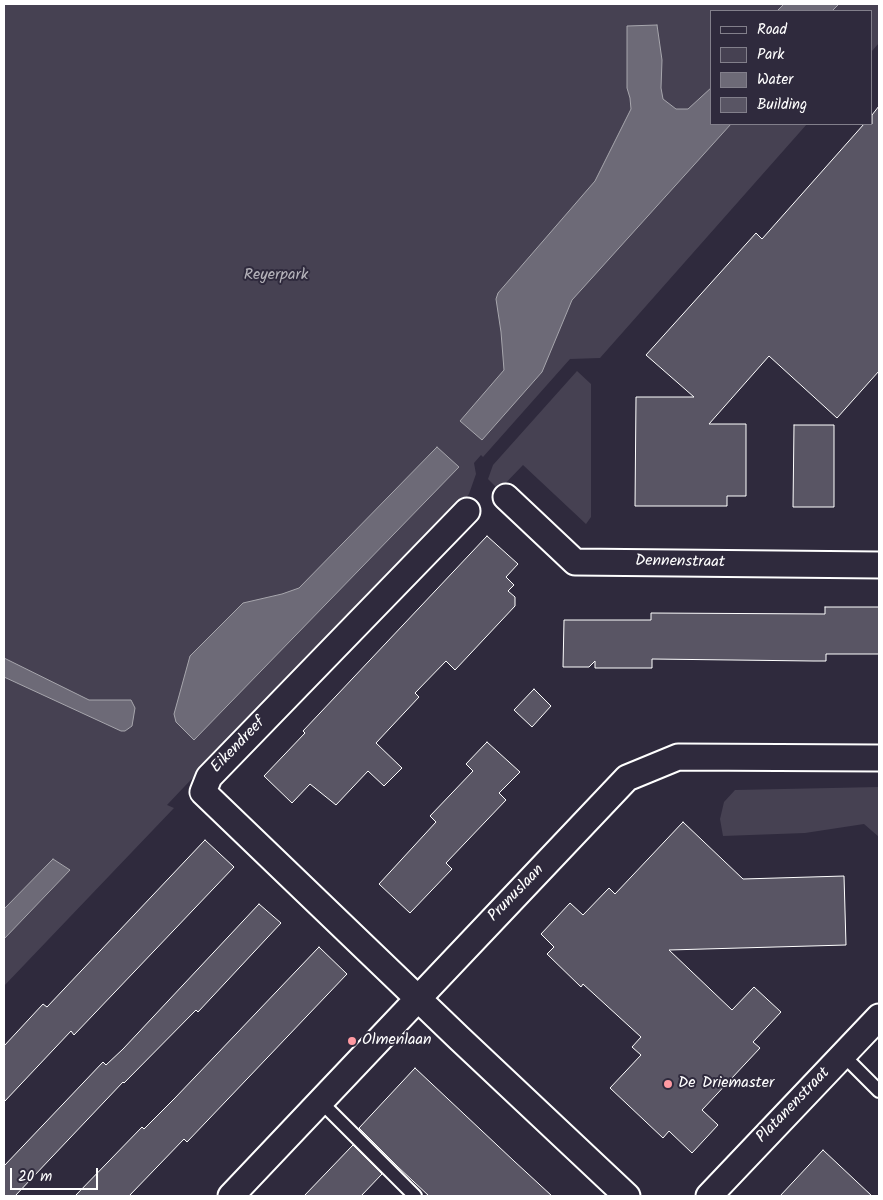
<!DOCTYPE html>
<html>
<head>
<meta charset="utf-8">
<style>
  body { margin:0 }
  #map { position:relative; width:883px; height:1200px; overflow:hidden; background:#2f2a3d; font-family:Kalam,sans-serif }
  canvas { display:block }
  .frame { position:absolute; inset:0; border:5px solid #fff; pointer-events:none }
  .legend { position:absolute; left:710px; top:10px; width:162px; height:115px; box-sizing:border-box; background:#2f2a3d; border:1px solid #827f8b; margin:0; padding:6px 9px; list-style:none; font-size:15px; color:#fff }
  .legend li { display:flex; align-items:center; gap:10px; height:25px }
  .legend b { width:25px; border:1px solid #827f8b }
  .scale { position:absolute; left:10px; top:1168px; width:88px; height:22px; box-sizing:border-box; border:2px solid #fff; border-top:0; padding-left:6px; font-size:15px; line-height:18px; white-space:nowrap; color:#fff; -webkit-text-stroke:4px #2f2a3d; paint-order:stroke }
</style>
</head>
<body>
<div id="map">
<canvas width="883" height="1200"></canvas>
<div class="frame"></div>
<ul class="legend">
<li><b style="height:6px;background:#2f2a3d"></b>Road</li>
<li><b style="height:14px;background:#464152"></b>Park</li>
<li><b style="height:14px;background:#6d6a77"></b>Water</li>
<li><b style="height:14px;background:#595564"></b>Building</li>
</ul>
<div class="scale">20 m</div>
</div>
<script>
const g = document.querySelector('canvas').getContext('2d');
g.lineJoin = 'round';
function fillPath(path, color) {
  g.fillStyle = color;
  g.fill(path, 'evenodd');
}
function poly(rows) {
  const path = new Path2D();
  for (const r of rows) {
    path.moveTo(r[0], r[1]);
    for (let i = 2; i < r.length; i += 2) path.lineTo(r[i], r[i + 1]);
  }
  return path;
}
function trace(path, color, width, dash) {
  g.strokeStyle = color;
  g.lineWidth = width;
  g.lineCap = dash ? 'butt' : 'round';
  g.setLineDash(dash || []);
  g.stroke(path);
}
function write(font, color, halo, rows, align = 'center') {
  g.font = font + ' Kalam,sans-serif';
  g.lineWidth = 4;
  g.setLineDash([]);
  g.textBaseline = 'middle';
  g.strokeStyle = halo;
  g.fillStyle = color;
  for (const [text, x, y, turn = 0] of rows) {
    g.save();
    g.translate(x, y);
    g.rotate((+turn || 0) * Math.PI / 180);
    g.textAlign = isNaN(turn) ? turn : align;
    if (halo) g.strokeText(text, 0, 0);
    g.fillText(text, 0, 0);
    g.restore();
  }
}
fillPath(poly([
  [4,4,879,4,879,43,872,51,872,11,712,11,712,124,807,124,600,358,570,359,483,457,481,455,474,463,476,474,469,494,459,506,184,787,167,805,174,808,4,986],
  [577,371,591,384,591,517,586,524,523,465,499,490,488,479,493,465],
  [879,787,879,837,864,824,805,833,723,836,720,819,724,802,735,790]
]), '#464152');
const water = poly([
  [784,4,839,4,832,11,777,11,784,4],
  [657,25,662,60,661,88,663,99,676,109,688,109,712,87,712,124,731,124,572,300,542,372,482,440,460,421,504,370,501,332,496,299,498,293,595,181,631,109,630,98,627,88,627,26,657,25],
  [437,447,459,467,194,740,176,722,174,714,190,656,243,603,282,594,299,588,437,447],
  [4,658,89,700,131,700,135,708,132,726,125,731,121,731,4,677,4,658],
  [53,859,70,870,4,939,4,909,53,859]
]);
fillPath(water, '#6d6a77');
trace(water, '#a7a6ad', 1);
const building = poly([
  [879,106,879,371,837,418,769,356,709,424,746,424,746,496,727,496,727,506,635,506,636,397,694,397,646,355,756,233,762,239,864,124,872,124,872,115,879,106],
  [794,425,834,425,834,507,793,507,794,425],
  [487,536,518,564,506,577,514,585,508,591,515,597,515,606,455,670,446,661,415,693,419,697,376,743,402,768,384,786,368,771,336,805,310,784,292,803,264,776,305,733,303,731,487,536],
  [825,607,879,607,879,654,826,654,826,661,813,661,652,659,652,668,595,668,595,661,589,667,563,667,564,620,651,620,651,613,825,614,825,607],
  [534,689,551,706,532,727,514,710,534,689],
  [487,742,520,772,499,793,506,800,446,863,452,869,410,913,379,884,436,822,430,816,473,771,466,764,487,742],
  [683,822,743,879,844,876,846,945,669,950,732,1010,754,987,781,1012,753,1042,760,1048,702,1110,718,1125,692,1153,669,1131,663,1138,610,1088,641,1055,632,1047,641,1037,583,984,581,987,547,954,554,947,541,934,570,903,583,915,609,888,615,894,683,822],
  [205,840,234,867,74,1035,71,1031,4,1102,4,1046,43,1004,47,1007,205,840],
  [259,904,281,923,198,1012,196,1010,124,1083,123,1082,15,1196,4,1196,4,1166,103,1062,106,1065,123,1049,259,904],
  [319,947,347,974,187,1142,184,1139,129,1196,75,1196,142,1127,144,1129,175,1098,319,947],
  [415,1068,514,1161,552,1196,429,1196,398,1167,359,1128,415,1068],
  [353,1145,382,1174,361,1196,304,1196,353,1145],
  [823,1150,872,1196,780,1196,823,1150]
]);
fillPath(building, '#595564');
trace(building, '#fff', 1);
const service = poly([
  [843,1055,879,1091],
  [320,1101,415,1196]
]);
const minor = poly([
  [506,497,575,562,879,565],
  [467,511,209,777,203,792,459,1038,627,1196],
  [231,1196,627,778,678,757,879,758],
  [709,1196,879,1017]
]);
trace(service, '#fff', 16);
trace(minor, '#fff', 29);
trace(service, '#2f2a3d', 12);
trace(minor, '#2f2a3d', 25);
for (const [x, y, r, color] of [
  [352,1041,5,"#ff9aa2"],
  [668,1084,5,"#ff9aa2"]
]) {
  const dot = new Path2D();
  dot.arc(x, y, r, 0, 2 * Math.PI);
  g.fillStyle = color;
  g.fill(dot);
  trace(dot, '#2f2a3d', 2);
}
write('16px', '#b5b3ba', '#2f2a3d', [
  ["Reyerpark",276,276]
]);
write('16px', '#fff', '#2f2a3d', [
  ["Dennenstraat",680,563,1],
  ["Eikendreef",239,746,-46],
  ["Prunuslaan",517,894,-46],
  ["Platanenstraat",794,1106,-46]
]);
write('16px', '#fff', '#2f2a3d', [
  ["Olmenlaan",362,1041],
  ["De Driemaster",678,1084]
], 'left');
</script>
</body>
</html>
